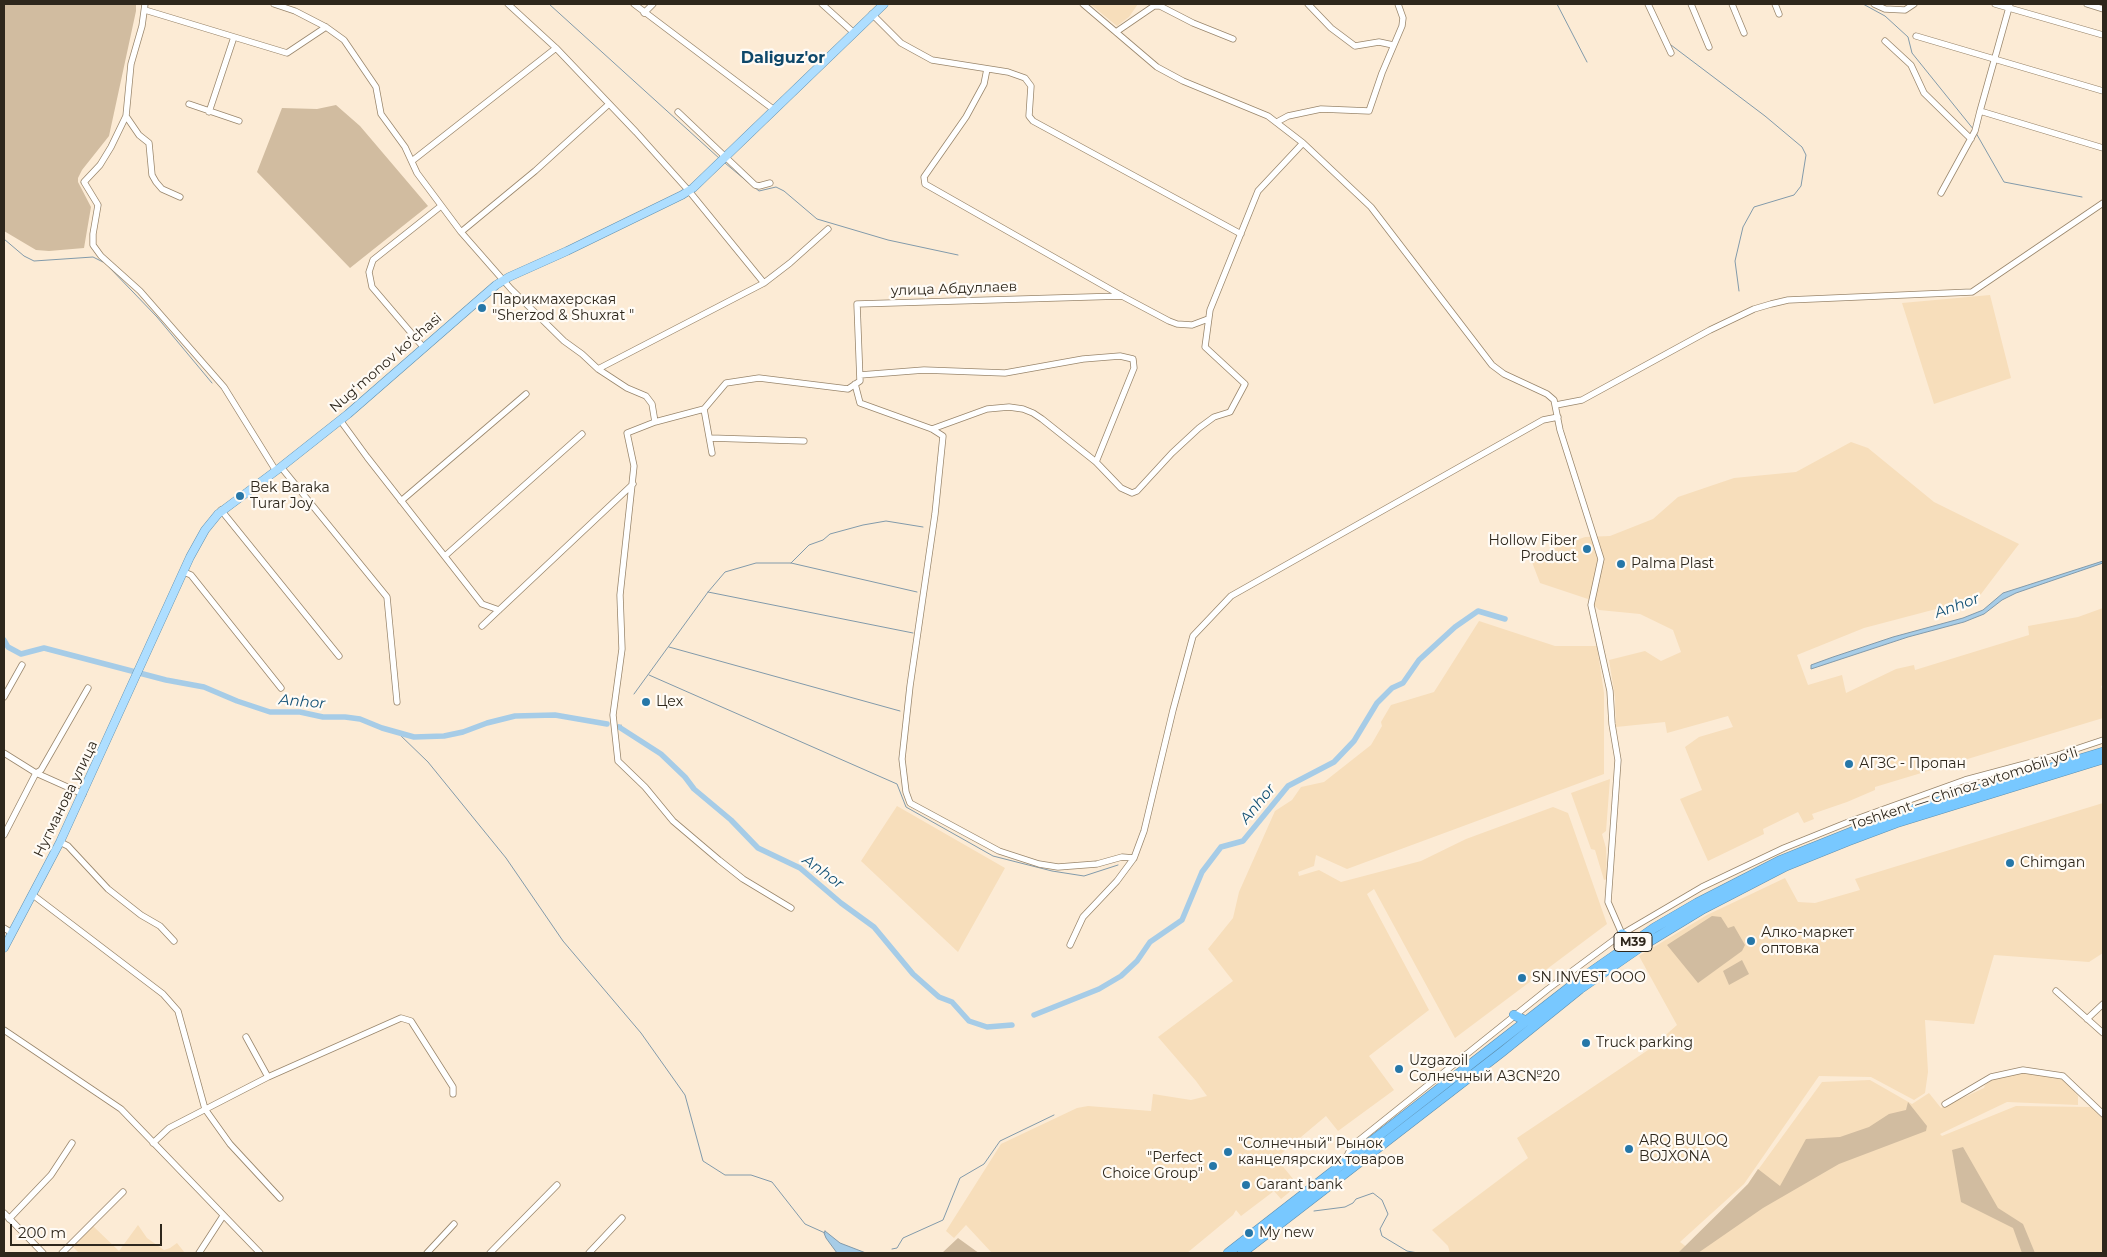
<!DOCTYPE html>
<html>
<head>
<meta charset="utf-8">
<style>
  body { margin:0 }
  #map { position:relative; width:2107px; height:1257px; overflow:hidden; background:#fcebd5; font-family:Montserrat,sans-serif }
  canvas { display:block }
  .frame { position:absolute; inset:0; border:5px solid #2e271c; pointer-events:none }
  .scale { position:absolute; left:10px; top:1224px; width:152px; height:22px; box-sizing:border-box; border:2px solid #2e271c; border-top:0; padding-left:6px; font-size:15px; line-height:18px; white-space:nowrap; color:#2e271c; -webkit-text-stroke:4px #fffbf5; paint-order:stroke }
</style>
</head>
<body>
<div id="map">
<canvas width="2107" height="1257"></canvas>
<div class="frame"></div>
<div class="scale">200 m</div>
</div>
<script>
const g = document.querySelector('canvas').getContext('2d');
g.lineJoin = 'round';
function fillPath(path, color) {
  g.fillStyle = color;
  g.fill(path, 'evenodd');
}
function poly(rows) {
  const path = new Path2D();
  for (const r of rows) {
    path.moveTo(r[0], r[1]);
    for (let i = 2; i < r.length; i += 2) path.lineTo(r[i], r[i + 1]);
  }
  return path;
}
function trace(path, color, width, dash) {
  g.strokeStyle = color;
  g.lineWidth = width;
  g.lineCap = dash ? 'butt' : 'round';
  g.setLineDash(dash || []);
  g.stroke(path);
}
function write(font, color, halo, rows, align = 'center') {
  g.font = font + ' Montserrat,sans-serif';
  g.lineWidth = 4.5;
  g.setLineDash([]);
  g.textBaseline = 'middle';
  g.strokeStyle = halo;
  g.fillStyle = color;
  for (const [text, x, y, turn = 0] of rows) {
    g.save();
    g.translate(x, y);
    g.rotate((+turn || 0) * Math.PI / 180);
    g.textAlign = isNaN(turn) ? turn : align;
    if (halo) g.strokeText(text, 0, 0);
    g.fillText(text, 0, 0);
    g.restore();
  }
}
fillPath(poly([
  [1090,4,1138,4,1129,17,1117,26],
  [1990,295,2011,378,1934,404,1902,303],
  [1851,442,1868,448,1934,502,2019,544,1978,598,1864,628,1797,655,1808,685,1842,675,1846,693,1896,669,1914,665,1915,670,2029,635,2028,626,2078,617,2103,608,2103,685,2101,686,2103,694,2103,718,1875,787,1875,790,1847,802,1812,814,1814,819,1804,823,1798,812,1763,829,1764,834,1708,861,1680,799,1702,790,1685,747,1699,737,1733,727,1728,716,1667,733,1665,722,1616,727,1615,697,1609,660,1645,651,1661,661,1681,652,1673,630,1640,614,1599,610,1588,599,1540,583,1530,557,1585,537,1610,536,1653,519,1678,497,1734,478,1796,472],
  [1479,621,1555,646,1597,646,1604,693,1604,774,1347,869,1316,855,1314,866,1298,872,1299,876,1319,870,1341,882,1421,861,1466,839,1553,807,1568,813,1607,924,1455,1038,1374,889,1367,894,1429,1010,1369,1056,1394,1090,1338,1131,1326,1116,1276,1158,1298,1185,1281,1199,1274,1191,1241,1216,1236,1210,1233,1215,1187,1253,992,1253,966,1225,954,1238,946,1231,1001,1144,1077,1108,1088,1106,1151,1111,1153,1094,1191,1100,1207,1096,1196,1081,1158,1037,1233,981,1208,949,1233,918,1239,892,1275,811,1292,800,1301,787,1324,782,1371,745,1382,726,1381,722,1391,705,1434,692],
  [1610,779,1606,831,1602,834,1606,848,1607,879,1604,880,1595,850,1591,849,1571,793],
  [2103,803,2103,953,2089,962,1994,955,1974,1024,1925,1020,1928,1072,1925,1093,1914,1100,1871,1077,1819,1076,1744,1184,1680,1242,1688,1248,1684,1253,1450,1253,1448,1246,1432,1230,1528,1158,1517,1138,1651,1048,1677,1025,1639,956,1707,915,1785,878,1798,902,1815,903,1860,890,1855,879],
  [897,806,1005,868,958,952,861,861],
  [2023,1072,2063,1078,2078,1096,2078,1105,2007,1102,1940,1134,1942,1136,2016,1106,2091,1107,2103,1119,2103,1253,1685,1253,1747,1185,1822,1082,1870,1080,1912,1104,1929,1093,1941,1108,1984,1088,1985,1085,1993,1079],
  [138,1225,147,1238,164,1250,170,1248,177,1243,185,1253,79,1253,73,1247,93,1226,119,1251]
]), '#f7debb');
fillPath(poly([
  [4,4,136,4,136,11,109,136,82,170,78,178,78,182,91,207,84,248,49,251,36,250,4,231],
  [336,105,360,126,428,206,350,268,257,172,282,108,317,109],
  [1712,916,1721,917,1728,928,1734,926,1745,945,1742,951,1698,983,1667,945],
  [1742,960,1749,974,1729,985,1723,971],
  [1908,1102,1927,1126,1926,1131,1839,1164,1763,1208,1698,1253,1678,1253,1748,1184,1758,1169,1780,1186,1806,1139,1840,1137,1869,1127,1889,1114,1906,1110],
  [1963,1147,1998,1208,2023,1224,2035,1253,2022,1253,2013,1228,1961,1202,1952,1150],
  [958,1238,976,1251,979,1253,942,1253]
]), '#d1bca0');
const water = poly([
  [2103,561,2103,563,2016,593,2002,600,1984,614,1964,622,1908,637,1811,669,1811,665,1833,657,1893,637,1963,618,1983,610,2003,593,2103,561],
  [825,1231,840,1243,866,1253,837,1253,826,1238,824,1233,825,1231]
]);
fillPath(water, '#a6cce7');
trace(water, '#829aaa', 1);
trace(poly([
  [549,4,720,159],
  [1557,4,1587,62],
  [1863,4,1885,16,1908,37,1912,53,1974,130],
  [1671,45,1765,116,1802,147,1806,155,1801,186,1794,195,1754,207,1743,227,1735,261,1739,291],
  [1976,133,2004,182,2082,197],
  [725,163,749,183],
  [754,187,759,191,776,187,784,191,817,219,888,240,958,255],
  [4,239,24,256,34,261,93,257,103,262],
  [108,266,157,317,212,383],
  [791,563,809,545,823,540,830,534,863,525,886,521,923,527],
  [708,592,913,633],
  [669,647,900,711],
  [649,675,897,784,906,807,993,856,1052,871,1084,876,1118,865],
  [634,694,708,592,725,572,756,563,791,563,917,592],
  [621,728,621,725],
  [398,733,428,762,506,858,563,941,641,1033,685,1095,703,1161,725,1175,751,1175,772,1182,805,1224,825,1233],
  [1314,1211,1345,1207,1353,1203,1356,1199,1373,1193,1382,1200,1388,1214,1380,1229,1382,1236,1407,1251,1418,1253],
  [892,1249,897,1248,903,1238,943,1220,960,1178,984,1164,1000,1141,1054,1115]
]), '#829aaa', 1);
trace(poly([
  [4,640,8,647,21,654,44,648,166,680,204,687,237,701,270,712,300,712,323,717,345,717,360,719,382,728,414,737,444,736,463,732,487,723,515,716,555,715,607,724],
  [619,727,661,754,685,777,694,789,731,820,758,848,800,868,841,903,874,927,913,974,939,997,952,1002,969,1021,987,1027,1012,1025],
  [1034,1015,1099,989,1121,976,1137,961,1150,942,1182,920,1202,872,1221,847,1243,841,1288,786,1334,762,1354,741,1377,703,1392,688,1403,683,1419,660,1455,627,1478,611,1505,619]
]), '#a6cce7', 5.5);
const minor = poly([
  [145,4,142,26,131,64,126,116,139,135,149,143,152,175,156,182,162,189,180,197],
  [274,4,295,11,326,27,344,40,376,87,381,114,405,147,417,173,461,232,511,289,564,341,582,354,598,369,627,388,646,396,652,404,655,422],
  [508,4,556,48,636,132,689,191,764,283],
  [634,4,773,109],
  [822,4,853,32],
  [1083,4,1157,67,1183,81,1268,116,1303,143,1371,207,1492,365,1504,374,1547,394,1554,400,1560,430,1601,559,1591,605,1610,691,1612,724,1618,760,1608,902,1622,934],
  [1308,4,1331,28,1355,46,1379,42,1393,45],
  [1648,4,1671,53],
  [1691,4,1709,47],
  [1732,4,1744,33],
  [1775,4,1779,14],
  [1874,4,1885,9,1905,10,1914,4],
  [1995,4,2103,35],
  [2010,4,1980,111,2103,148],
  [2087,4,2103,9],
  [145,10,287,53,326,27],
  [644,13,653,4],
  [872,14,901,43,932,60,1008,72,1025,78,1031,86,1029,116,1033,121,1241,234],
  [1116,32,1154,6,1160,6,1193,23,1233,39],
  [1916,36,2103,91],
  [1885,41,1911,65,1924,93,1971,139],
  [987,69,984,84,966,117,924,177,925,184,1122,296,1169,321,1177,324,1192,325,1208,319],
  [189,104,239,121],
  [209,112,234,37],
  [678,112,755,185,759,186,770,183],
  [126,116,111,147,100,165,84,182,98,205,93,234,93,245,101,256,140,291,224,387,276,471],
  [1277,122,1288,116,1321,109,1369,111,1382,73,1402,26,1403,18,1398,4],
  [412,161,556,48],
  [1941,193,1975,131,1980,111],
  [461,232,535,171,609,104],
  [424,348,372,287,369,272,373,260,441,206],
  [598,369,764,283,790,263,828,229],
  [860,375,924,370,1005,373,1083,359,1120,356,1133,359,1134,368,1096,462],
  [855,384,860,403,932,429,943,436,935,514,910,686,902,759,906,792,910,803,999,851,1039,864,1058,867,1097,864,1122,857,1134,858],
  [1556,405,1582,400,1710,330,1754,309,1771,304,1788,300,1972,292,2103,203],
  [704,409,712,453],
  [340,420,367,457,482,604,499,610],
  [932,429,987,409,1009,407,1023,409,1033,413,1042,419,1096,462,1121,488,1132,493,1137,491,1172,453,1199,428,1214,417,1230,412,1245,384,1205,347,1210,310,1258,191,1303,143],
  [710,438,804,441],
  [281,467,387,597,397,702],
  [401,501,526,394],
  [221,510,339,656],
  [445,556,582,434],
  [184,572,191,575,281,688],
  [482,626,633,484],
  [4,697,22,665],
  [4,753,36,773,83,794],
  [4,835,36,773,41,770,88,688],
  [60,842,68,846,108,889,141,915,160,926,174,941],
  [33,895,163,994,178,1011,205,1109,230,1144,280,1198],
  [791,908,743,879,719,860,673,821,645,787,618,761,613,715,622,649,620,595,634,466,627,433,655,422,704,409,726,383,759,378,848,389,860,381,857,304,1122,296],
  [4,928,12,933],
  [1070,945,1083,917,1117,881,1134,858,1144,831,1173,710,1193,636,1231,596,1543,420,1558,417],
  [2056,991,2103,1033],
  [2087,1019,2103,1004],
  [4,1030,121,1109,260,1253],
  [246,1037,268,1077],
  [1945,1104,1991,1077,2023,1070,2063,1076,2103,1114],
  [153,1143,169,1128,268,1077,401,1018,411,1021,453,1087,453,1094],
  [1345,1160,1352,1146,1548,989,1622,934,1702,887,1784,848,1851,821,1965,780,2055,756,2103,740],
  [4,1213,43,1253],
  [9,1219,51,1175,72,1143],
  [62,1253,123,1192],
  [199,1253,223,1216],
  [427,1253,454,1224],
  [490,1253,557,1185],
  [589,1253,622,1218]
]);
const major = poly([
  [4,948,60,842,190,557,205,530,218,514,281,467,348,414,496,285,509,277,567,251,682,195,693,188,884,4]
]);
const highway = poly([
  [1622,934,1628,938,1636,940],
  [1514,1015,1526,1021],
  [1228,1253,1575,983,1654,928,1697,903,1779,861,1894,815,2103,752],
  [1242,1253,1502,1052,1580,989,1639,948,1703,909,1786,866,1848,841,1896,823,2103,759]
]);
trace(minor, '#99866c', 7);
trace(major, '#5e90b0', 9);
trace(highway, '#5e90b0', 10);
trace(minor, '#fff', 5.5);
trace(major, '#aedeff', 8);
trace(highway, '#78c8ff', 9);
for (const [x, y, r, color] of [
  [482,308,5,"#2677a8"],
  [240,496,5,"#2677a8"],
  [1587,549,5,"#2677a8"],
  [1621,564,5,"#2677a8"],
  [646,702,5,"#2677a8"],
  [1849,764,5,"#2677a8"],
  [2010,863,5,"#2677a8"],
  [1751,941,5,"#2677a8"],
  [1522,978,5,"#2677a8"],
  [1586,1043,5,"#2677a8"],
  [1399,1069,5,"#2677a8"],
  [1629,1149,5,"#2677a8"],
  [1228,1152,5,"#2677a8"],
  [1213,1166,5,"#2677a8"],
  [1246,1185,5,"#2677a8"],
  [1249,1233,5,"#2677a8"]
]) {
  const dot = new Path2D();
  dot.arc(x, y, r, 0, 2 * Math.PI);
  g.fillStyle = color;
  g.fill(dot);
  trace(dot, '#fffbf5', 2);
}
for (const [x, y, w] of [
  [1633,942,38]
]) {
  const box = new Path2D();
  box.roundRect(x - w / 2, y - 9.5, w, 19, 4);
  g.fillStyle = '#fffbf5';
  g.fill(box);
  trace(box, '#2e271c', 1);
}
write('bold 12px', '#2e271c', null, [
  ["M39",1633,942]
]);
write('14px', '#2e271c', '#fffbf5', [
  ["улица Абдуллаев",954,289,-2],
  ["Nugʻmonov koʻchasi",386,363,-41],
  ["Toshkent — Chinoz avtomobil yoʻli",1964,789,-18],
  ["Нугманова улица",66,799,-64]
]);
write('14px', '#2e271c', '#fffbf5', [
  ["Парикмахерская",492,300],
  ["\"Sherzod & Shuxrat \"",492,316],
  ["Bek Baraka",250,488],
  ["Turar Joy",250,504],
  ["Hollow Fiber",1577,541,"right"],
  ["Product",1577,557,"right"],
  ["Palma Plast",1631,564],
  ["Цех",656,702],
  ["АГЗС - Пропан",1859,764],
  ["Chimgan",2020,863],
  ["Алко-маркет",1761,933],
  ["оптовка",1761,949],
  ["SN INVEST ООО",1532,978],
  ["Truck parking",1596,1043],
  ["Uzgazoil",1409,1061],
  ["Солнечный АЗС№20",1409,1077],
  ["ARQ BULOQ",1639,1141],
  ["BOJXONA",1639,1157],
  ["\"Солнечный\" Рынок",1238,1144],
  ["канцелярских товаров",1238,1160],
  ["\"Perfect",1203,1158,"right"],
  ["Choice Group\"",1203,1174,"right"],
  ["Garant bank",1256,1185],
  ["My new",1259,1233]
], 'left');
write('italic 15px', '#115075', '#fffbf5', [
  ["Anhor",1957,606,-20],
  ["Anhor",302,702,5],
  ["Anhor",1258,804,-51],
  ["Anhor",823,872,36]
]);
write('bold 16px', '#0e486a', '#fffbf5', [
  ["Daliguz'or",783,58]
]);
</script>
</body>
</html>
